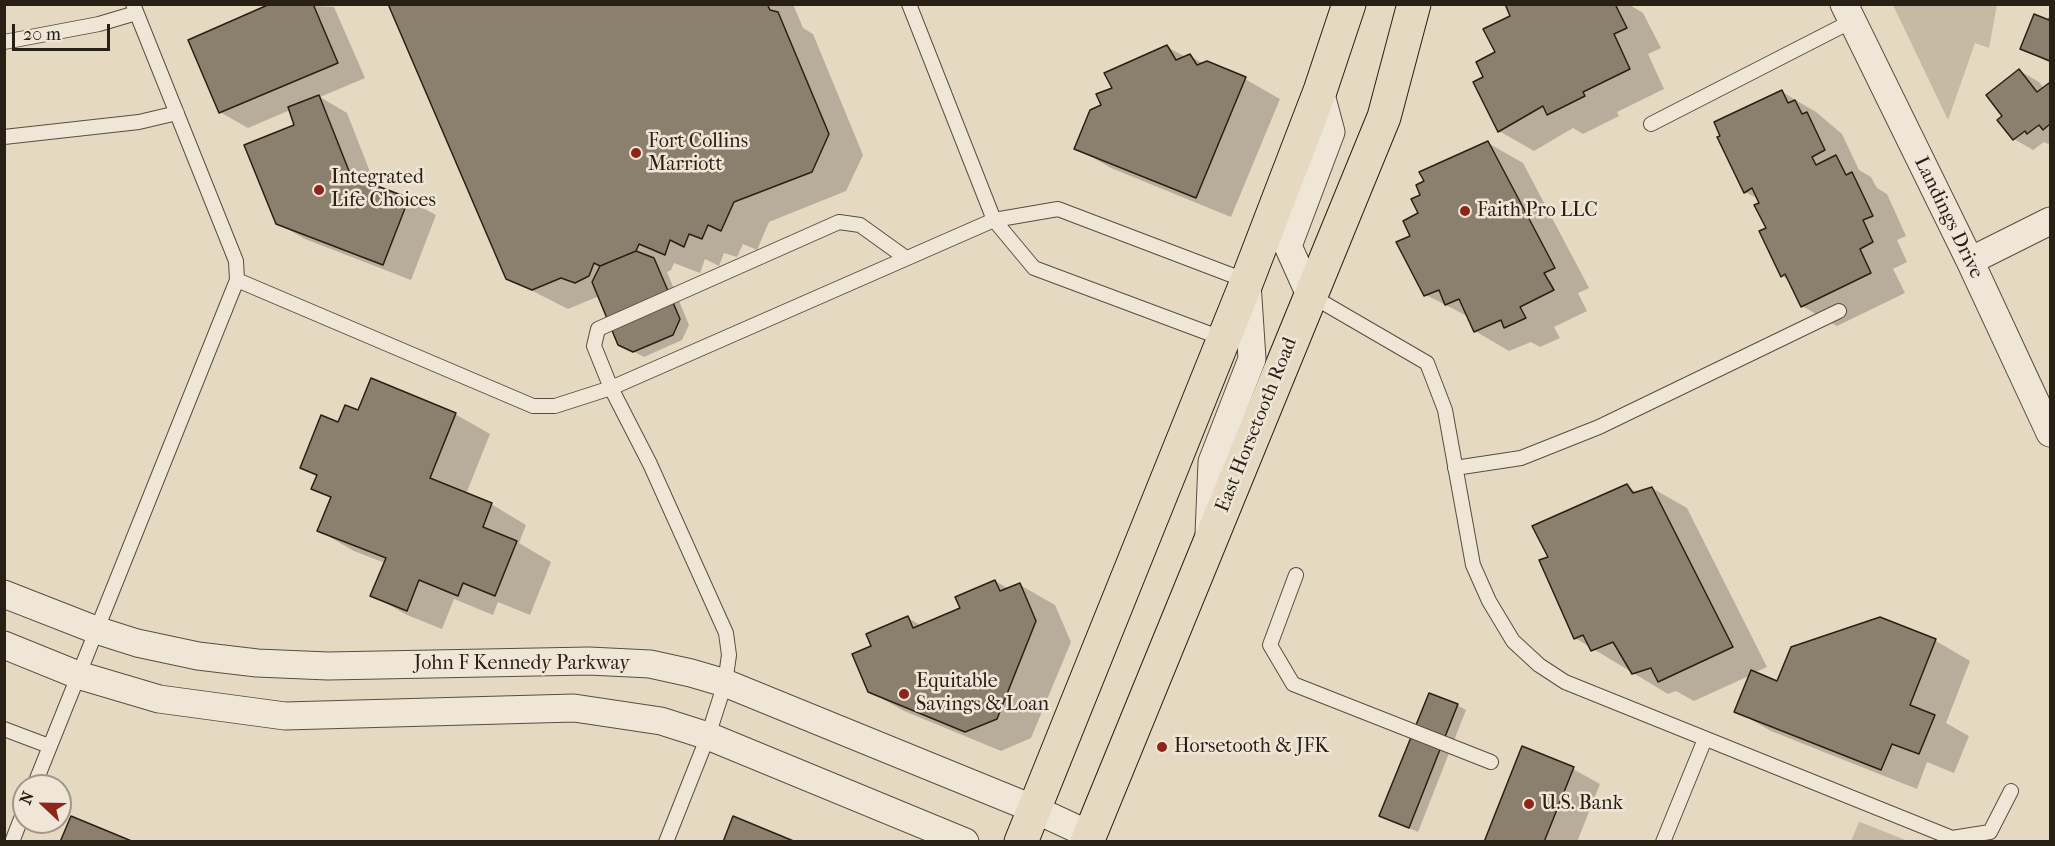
<!DOCTYPE html>
<html>
<head>
<meta charset="utf-8">
<style>
  body { margin:0 }
  #map { position:relative; width:2055px; height:846px; overflow:hidden; background:#e6d9c1; font-family:"IM FELL French Canon",serif }
  canvas { display:block }
  .frame { position:absolute; inset:0; border:6px solid #282014; pointer-events:none }
  .north { position:absolute; left:12px; top:774px; width:60px; height:60px; box-sizing:border-box; background:#efe6d7; border:2px solid #9f9789; border-radius:50%; rotate:292deg; font-size:16px; font-weight:700; line-height:24px; text-align:center; color:#282014 }
  .north::after { content:''; display:block; margin:auto; width:21px; height:27px; background:#8f2418; clip-path:polygon(50% 0,100% 100%,50% 72%,0 100%) }
  .scale { position:absolute; left:12px; top:24px; width:98px; height:27px; box-sizing:border-box; border:3px solid #282014; border-top:0; padding-left:8px; font-size:18px; line-height:21px; white-space:nowrap; color:#282014; -webkit-text-stroke:4px #efe6d7; paint-order:stroke }
</style>
</head>
<body>
<div id="map">
<canvas width="2055" height="846"></canvas>
<div class="frame"></div>
<div class="north">N</div>
<div class="scale">20 m</div>
</div>
<script>
const g = document.querySelector('canvas').getContext('2d');
g.lineJoin = 'round';
function fillPath(path, color) {
  g.fillStyle = color;
  g.fill(path, 'evenodd');
}
function poly(rows) {
  const path = new Path2D();
  for (const r of rows) {
    path.moveTo(r[0], r[1]);
    for (let i = 2; i < r.length; i += 2) path.lineTo(r[i], r[i + 1]);
  }
  return path;
}
function trace(path, color, width, dash) {
  g.strokeStyle = color;
  g.lineWidth = width;
  g.lineCap = dash ? 'butt' : 'round';
  g.setLineDash(dash || []);
  g.stroke(path);
}
function write(font, color, halo, rows, align = 'center') {
  g.font = font + ' "IM FELL French Canon",serif';
  g.lineWidth = 5;
  g.setLineDash([]);
  g.textBaseline = 'middle';
  g.strokeStyle = halo;
  g.fillStyle = color;
  for (const [text, x, y, turn = 0] of rows) {
    g.save();
    g.translate(x, y);
    g.rotate((+turn || 0) * Math.PI / 180);
    g.textAlign = isNaN(turn) ? turn : align;
    if (halo) g.strokeText(text, 0, 0);
    g.fillText(text, 0, 0);
    g.restore();
  }
}
fillPath(poly([
  [1893,5,1997,5,1989,48,1975,43,1948,120],
  [1859,822,1860,822,1908,841,1851,841]
]), '#c6baa4');
fillPath(poly([
  [274,4,334,7,365,78,320,97,347,113,376,187,408,200,436,215,411,280,305,239,277,223,296,126,290,110,248,128,220,112],
  [389,4,793,4,803,28,813,34,863,155,846,191,769,222,757,250,743,244,737,257,724,253,719,266,705,259,700,273,674,263,671,270,667,272,689,325,682,340,644,357,629,349,601,298,597,297,568,309,507,278],
  [1506,4,1628,4,1643,13,1661,48,1648,54,1664,89,1617,112,1619,116,1583,134,1573,128,1534,151,1499,131,1485,77,1512,17],
  [2050,20,2050,63,2022,48],
  [1167,47,1186,57,1190,56,1204,64,1245,79,1280,99,1231,217,1111,168,1076,148,1114,89],
  [2020,71,2039,82,2044,89,2050,86,2050,142,2048,144,2044,142,2033,150,2014,139,2004,116],
  [1782,92,1816,112,1842,134,1859,170,1871,177,1877,188,1887,194,1906,236,1897,240,1907,262,1893,269,1905,293,1837,326,1802,306,1789,280,1782,276,1760,200,1745,192],
  [1488,143,1523,163,1589,288,1578,293,1587,311,1554,327,1560,338,1540,347,1531,342,1509,351,1475,331,1469,317,1426,295,1412,236,1420,214,1422,196],
  [359,412,455,414,490,434,466,494,491,504,526,525,519,543,551,562,530,615,498,602,493,615,454,599,442,629,407,615,372,595,385,563,354,551,319,531,332,499,313,488,318,477,301,468,339,424],
  [1626,486,1638,493,1652,488,1687,508,1767,667,1754,673,1778,683,1880,618,1936,641,1970,661,1946,723,1969,736,1954,773,1927,762,1917,789,1771,731,1736,711,1751,675,1694,701,1676,691,1668,694,1575,638,1551,558],
  [995,581,1009,589,1020,585,1055,605,1071,642,1031,738,1001,751,904,711,869,691,873,647,908,618,922,626,962,609],
  [1457,705,1466,710,1418,832,1381,816],
  [1573,769,1600,784,1577,842,1485,842]
]), '#0003');
const building = poly([
  [270,4,313,4,338,63,219,113,188,40,270,4],
  [388,4,767,4,770,10,778,12,829,134,812,172,734,202,721,231,708,225,702,239,689,234,684,247,670,240,665,255,639,244,636,251,600,266,594,263,589,276,575,283,561,278,532,290,506,279,388,4],
  [1505,4,1615,4,1627,28,1614,34,1630,69,1583,92,1585,96,1547,115,1543,106,1498,132,1473,82,1483,77,1476,62,1495,52,1483,29,1510,16,1505,4],
  [2034,14,2049,20,2050,16,2050,61,2020,49,2034,14],
  [1167,45,1176,60,1190,54,1197,65,1207,61,1246,77,1196,198,1074,149,1090,110,1101,105,1096,94,1112,88,1104,73,1167,45],
  [2019,69,2037,92,2049,83,2050,86,2050,124,2043,130,2039,125,2027,134,2025,131,2013,140,1997,120,2002,116,1986,95,2019,69],
  [1782,90,1788,103,1795,100,1802,114,1807,112,1825,150,1812,157,1816,165,1836,155,1846,175,1852,172,1873,216,1863,220,1873,242,1860,249,1871,273,1801,307,1785,274,1781,277,1759,231,1766,228,1754,205,1759,203,1752,188,1744,193,1717,137,1720,136,1714,122,1782,90],
  [319,95,351,176,409,198,383,265,276,224,244,145,294,125,288,107,319,95],
  [1488,141,1555,268,1544,273,1554,290,1520,307,1526,318,1504,328,1501,320,1474,332,1459,299,1445,305,1439,290,1424,296,1396,242,1410,236,1403,221,1418,213,1411,199,1420,195,1416,185,1424,181,1419,172,1488,141],
  [636,251,654,258,680,319,673,335,633,352,618,345,592,282,600,266,636,251],
  [371,378,456,413,430,478,492,503,483,527,517,541,495,596,463,583,458,596,419,580,407,611,370,596,386,558,317,531,331,497,311,489,317,475,300,468,321,415,338,422,345,405,358,410,371,378],
  [1627,484,1633,493,1652,487,1733,647,1658,682,1651,668,1632,674,1613,642,1591,651,1583,635,1574,639,1539,560,1548,557,1532,526,1627,484],
  [995,580,1000,591,1020,583,1036,621,997,719,965,732,868,692,852,654,871,646,866,634,908,616,913,628,960,608,955,597,995,580],
  [1880,617,1936,639,1910,705,1935,715,1919,754,1892,744,1881,770,1734,712,1751,670,1777,681,1791,647,1880,617],
  [1429,693,1458,704,1409,828,1379,816,1429,693],
  [1522,746,1574,767,1544,842,1484,842,1522,746],
  [71,816,134,842,60,842,71,816],
  [733,816,796,842,723,842,733,816]
]);
fillPath(building, '#8b806e');
trace(building, '#282014', 1.5);
const service = poly([
  [4,42,99,24,136,13],
  [1651,124,1852,21],
  [4,137,139,122,177,113],
  [237,280,533,406,555,406,611,388,594,346,598,329,839,222,860,225,906,258],
  [1310,295,1427,363,1445,410,1473,565,1489,601,1513,641,1539,665,1565,682,1952,838,1990,832,2011,791],
  [1224,339,1034,268,994,220,1058,209,1247,281],
  [1455,468,1521,458,1599,427,1839,311],
  [1296,575,1270,645,1293,684,1491,762],
  [4,729,49,746],
  [34,786,237,280,236,261,133,4],
  [12,842,24,811],
  [666,842,708,736,725,683,729,655,726,633,650,464,611,388,994,220,909,4],
  [1663,842,1705,739]
]);
const minor = poly([
  [1844,4,1970,261,2050,433],
  [1970,261,2050,221],
  [1310,295,1288,246,1331,132,1320,91],
  [1209,534,1212,462,1252,359,1247,283],
  [4,594,96,630,137,643,198,656,257,663,328,666,589,661,650,664,691,673,725,683,1034,809,1090,835],
  [4,645,78,675,159,699,285,716,574,708,661,721,708,736,965,842]
]);
const primary = poly([
  [1021,842,1247,281,1320,91,1349,4],
  [1087,842,1384,117,1414,4]
]);
trace(service, '#584e3f', 16);
trace(minor, '#584e3f', 29);
trace(primary, '#282014', 35);
trace(service, '#efe6d7', 14);
trace(minor, '#efe6d7', 27);
trace(primary, '#e6d9c1', 33);
for (const [x, y, r, color] of [
  [636,153,6,"#8f2418"],
  [319,190,6,"#8f2418"],
  [1465,211,6,"#8f2418"],
  [904,694,6,"#8f2418"],
  [1162,747,6,"#8f2418"],
  [1529,804,6,"#8f2418"]
]) {
  const dot = new Path2D();
  dot.arc(x, y, r, 0, 2 * Math.PI);
  g.fillStyle = color;
  g.fill(dot);
  trace(dot, '#efe6d7', 2);
}
write('20px', '#282014', '#efe6d7', [
  ["Fort Collins",648,142],
  ["Marriott",648,165],
  ["Integrated",331,178],
  ["Life Choices",331,201],
  ["Faith Pro LLC",1477,211],
  ["Equitable",916,682],
  ["Savings & Loan",916,705],
  ["Horsetooth & JFK",1174,747],
  ["U.S. Bank",1541,804]
], 'left');
write('20px', '#282014', '#efe6d7', [
  ["Landings Drive",1948,218,64],
  ["East Horsetooth Road",1257,425,-68],
  ["John F Kennedy Parkway",522,664]
]);
</script>
</body>
</html>
